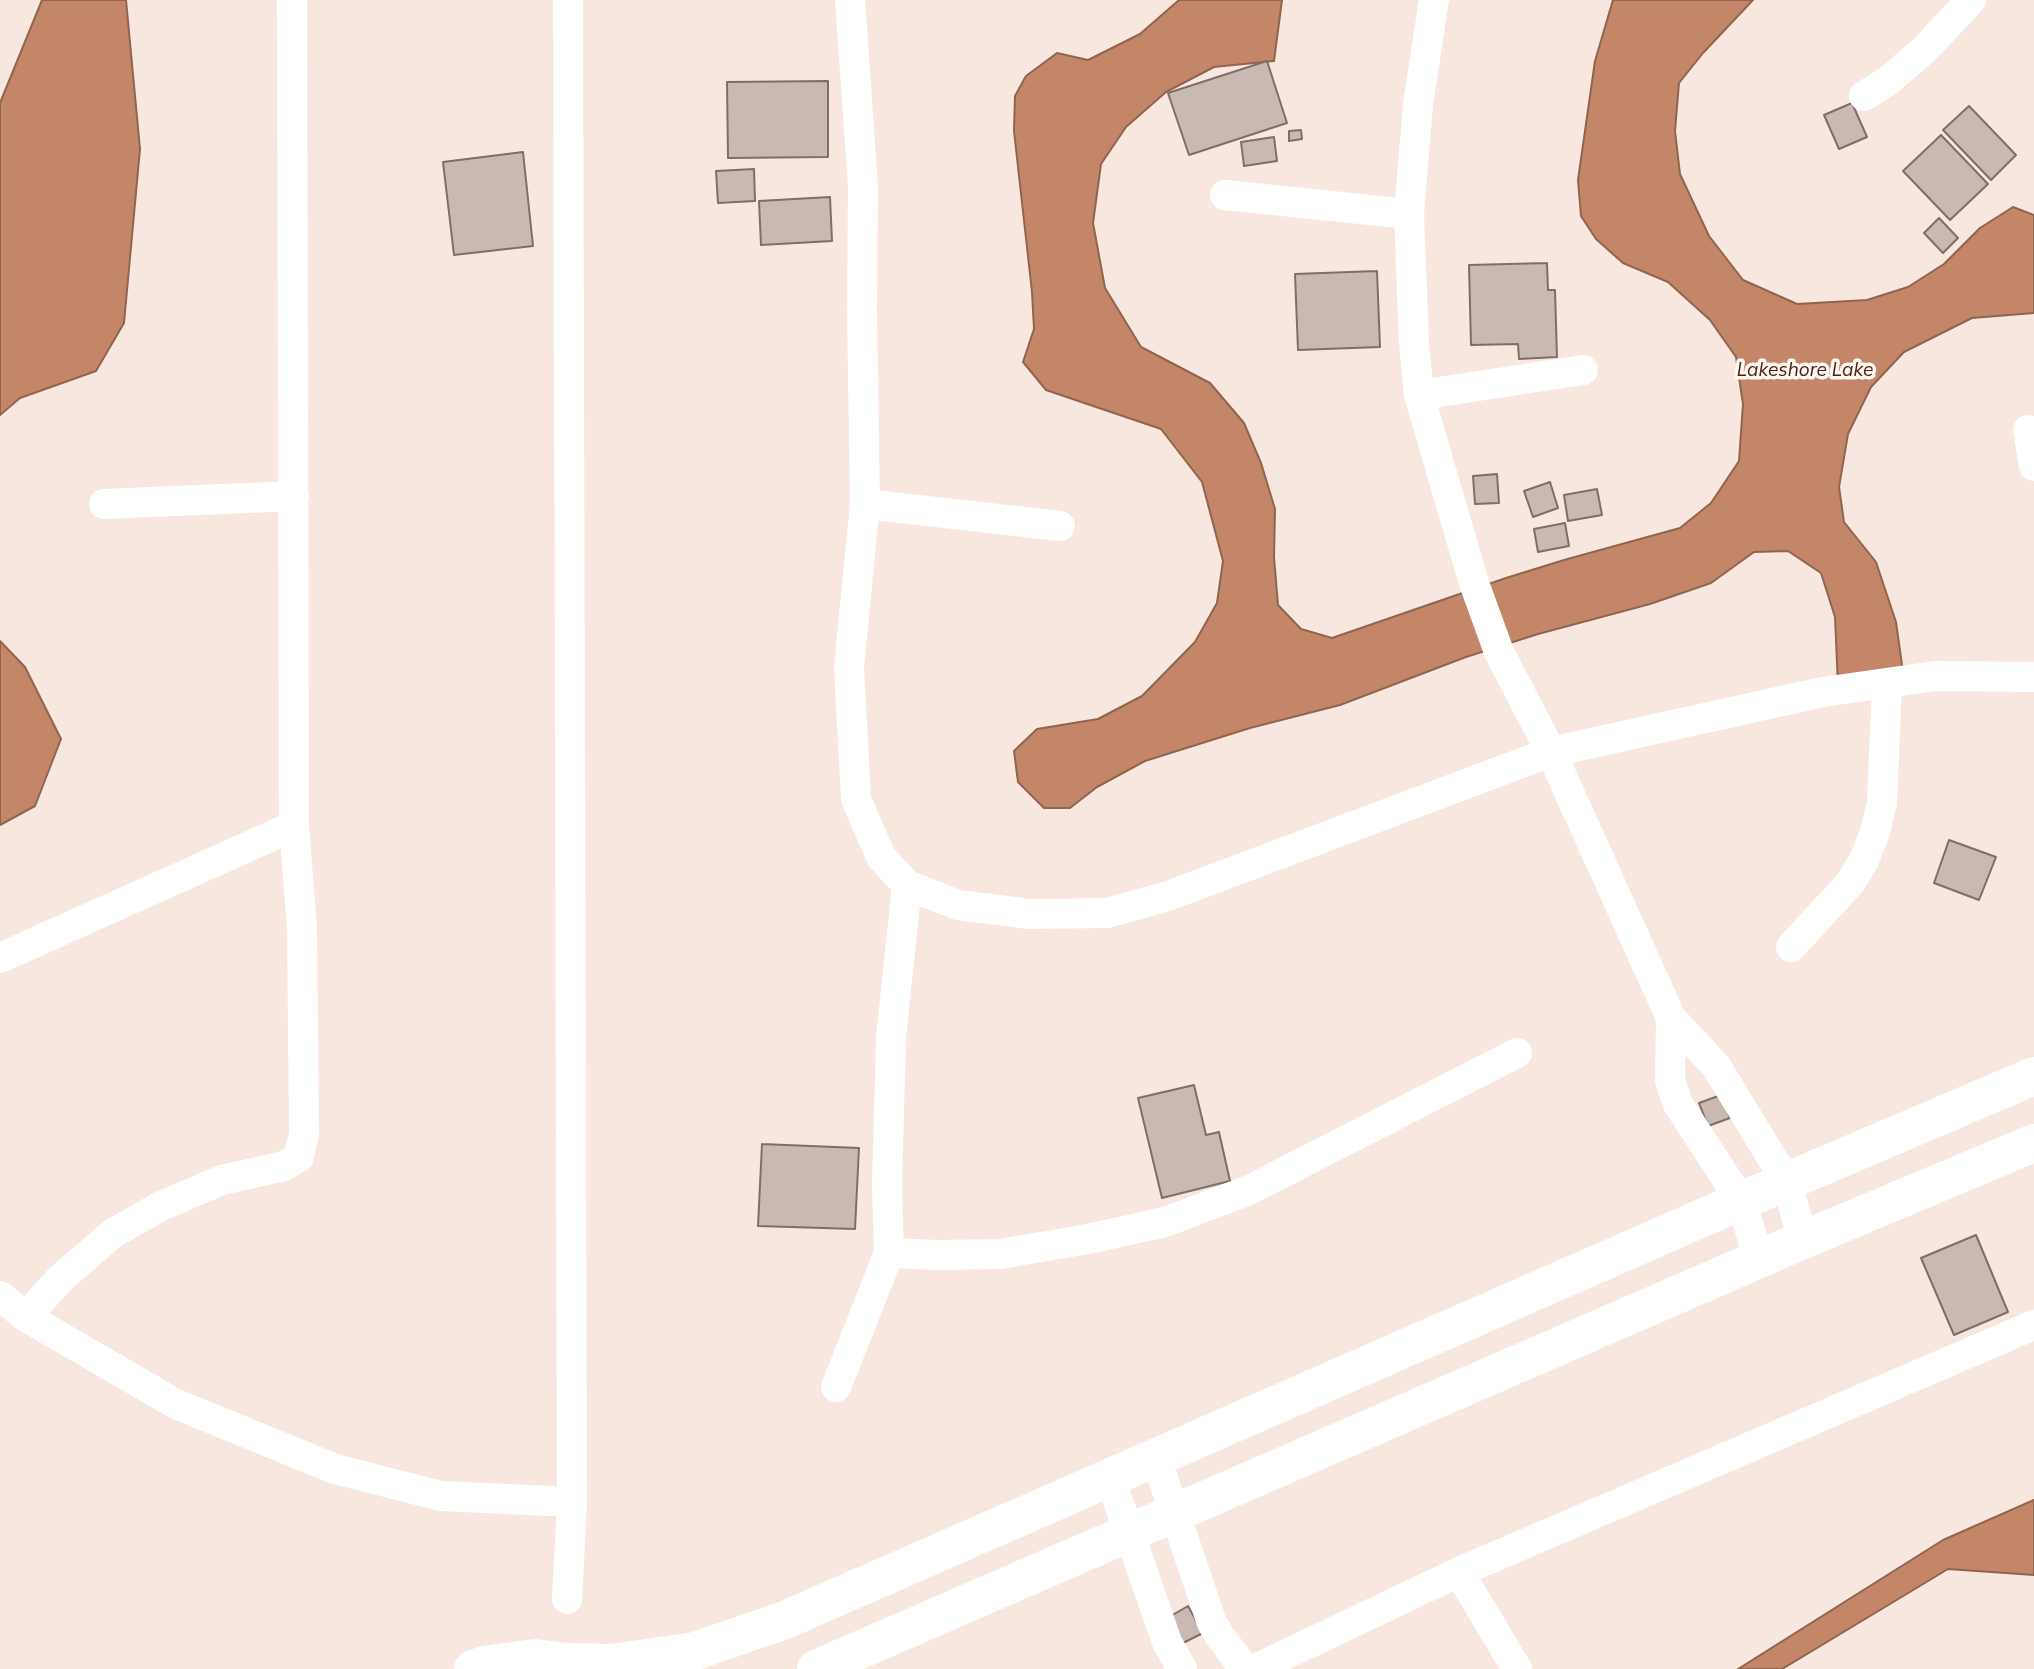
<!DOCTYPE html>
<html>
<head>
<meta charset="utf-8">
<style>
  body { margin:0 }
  canvas { display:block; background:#f8e7df }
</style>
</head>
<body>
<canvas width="2034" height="1669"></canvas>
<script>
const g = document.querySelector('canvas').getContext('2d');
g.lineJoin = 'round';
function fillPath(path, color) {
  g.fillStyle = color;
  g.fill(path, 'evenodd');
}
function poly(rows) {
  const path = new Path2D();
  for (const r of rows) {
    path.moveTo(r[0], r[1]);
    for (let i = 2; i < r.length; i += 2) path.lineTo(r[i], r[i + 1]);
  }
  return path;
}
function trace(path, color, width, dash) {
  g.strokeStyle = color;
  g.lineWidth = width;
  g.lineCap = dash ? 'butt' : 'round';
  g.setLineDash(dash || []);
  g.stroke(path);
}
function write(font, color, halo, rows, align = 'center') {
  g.font = font + ' Mulish,sans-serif';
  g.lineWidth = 7;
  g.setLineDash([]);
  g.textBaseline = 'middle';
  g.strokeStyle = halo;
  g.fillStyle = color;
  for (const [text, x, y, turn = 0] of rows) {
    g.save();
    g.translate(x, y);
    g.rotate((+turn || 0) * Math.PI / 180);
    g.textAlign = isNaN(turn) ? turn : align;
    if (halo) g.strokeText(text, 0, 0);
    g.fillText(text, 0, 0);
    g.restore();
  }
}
const water = poly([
  [42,0,126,0,140,149,124,323,96,371,20,398,0,415,0,103,42,0],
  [1179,0,1282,0,1274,61,1214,67,1166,92,1126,127,1101,164,1093,223,1105,288,1141,347,1210,383,1244,423,1261,463,1275,509,1274,557,1278,605,1301,629,1332,638,1506,578,1564,560,1680,528,1711,503,1739,461,1743,404,1736,357,1710,320,1668,282,1623,263,1596,239,1581,216,1578,180,1595,61,1613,0,1753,0,1703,53,1679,83,1675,131,1680,174,1709,236,1743,280,1797,304,1867,300,1908,287,1944,264,1980,228,2013,207,2034,215,2034,313,1972,318,1904,352,1871,387,1848,434,1839,487,1844,522,1876,562,1896,622,1903,672,1838,685,1835,617,1821,573,1788,551,1754,552,1711,583,1650,604,1538,634,1466,657,1340,705,1250,728,1145,761,1097,787,1070,808,1044,808,1018,782,1014,751,1037,729,1098,719,1142,696,1195,642,1217,603,1223,561,1202,482,1161,429,1046,390,1023,362,1034,329,1032,292,1014,131,1015,96,1026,76,1057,53,1088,60,1140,34,1179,0],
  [0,641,25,667,61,739,35,806,0,825,0,641],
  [2034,1500,2034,1575,1948,1569,1782,1669,1738,1669,1943,1540,2034,1500]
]);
fillPath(water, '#c38669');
trace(water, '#91644f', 2);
const building = poly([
  [1267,61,1287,123,1189,155,1168,93,1267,61],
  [828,81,828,157,728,158,727,82,828,81],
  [1852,103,1867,137,1839,149,1824,115,1852,103],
  [1969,106,2016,155,1991,180,1943,130,1969,106],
  [1301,130,1302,139,1289,141,1289,131,1301,130],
  [1941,135,1988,184,1950,220,1903,171,1941,135],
  [1274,137,1277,161,1244,166,1241,142,1274,137],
  [523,152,533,246,454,255,443,162,523,152],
  [754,169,755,201,718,203,716,171,754,169],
  [830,197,832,241,761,245,759,201,830,197],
  [1939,218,1958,238,1943,253,1924,233,1939,218],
  [1547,263,1548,290,1555,290,1557,357,1519,359,1518,344,1471,345,1469,265,1547,263],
  [1377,271,1380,347,1298,350,1295,274,1377,271],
  [1497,474,1499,503,1475,504,1473,476,1497,474],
  [1550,482,1558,508,1533,517,1524,491,1550,482],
  [1597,489,1602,515,1568,521,1564,495,1597,489],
  [1565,523,1569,546,1538,552,1534,529,1565,523],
  [1949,840,1996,857,1979,900,1934,883,1949,840],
  [1194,1085,1206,1135,1219,1132,1230,1181,1162,1198,1138,1098,1194,1085],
  [1721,1095,1730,1118,1708,1126,1699,1103,1721,1095],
  [762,1144,859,1148,855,1229,758,1226,762,1144],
  [1976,1235,2008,1312,1954,1335,1921,1258,1976,1235],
  [1188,1606,1203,1633,1183,1643,1169,1617,1188,1606]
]);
fillPath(building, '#c9b9b1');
trace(building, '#7e6e67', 2);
trace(poly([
  [850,0,863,186,862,311,865,504,849,667,856,799,881,857,907,885,958,905,1030,914,1107,913,1168,896,1551,752,1823,692,1935,676,2034,677],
  [1434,0,1418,104,1409,214,1414,343,1419,395,1474,583,1499,652,1551,752,1671,1018,1716,1066,1786,1181,1803,1240],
  [1864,96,1888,81,1925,49,1971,0],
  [1225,195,1409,214],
  [1419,395,1583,370],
  [2028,430,2034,466],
  [104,504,294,496],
  [865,504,1060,526],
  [907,885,891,1038,887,1185,889,1253,937,1255,1000,1254,1088,1239,1165,1222,1247,1191,1517,1053],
  [1791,947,1851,882,1864,860,1875,832,1882,803,1887,684],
  [0,958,294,826],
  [1671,1018,1670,1081,1678,1104,1741,1201,1759,1259],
  [0,1296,26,1317,176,1404,335,1469,441,1496,572,1502],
  [26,1317,60,1279,112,1234,161,1206,222,1180,284,1166,299,1157,304,1133,302,928,294,826,292,0],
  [836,1387,889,1253],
  [1156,1458,1212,1623,1221,1638,1245,1669],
  [1110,1478,1167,1642,1182,1669],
  [1459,1572,1517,1669],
  [567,1599,572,1502,568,0],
  [1255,1669,1459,1572,2034,1325]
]), '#fff', 30);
trace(poly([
  [473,1669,484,1665,535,1658,567,1662,611,1663,695,1651,785,1620,1741,1201,2034,1076],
  [816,1669,1803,1240,2034,1143]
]), '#fff', 38);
write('italic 19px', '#4a220b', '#fdf6f3', [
  ["Lakeshore Lake",1805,370]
]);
</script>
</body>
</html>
